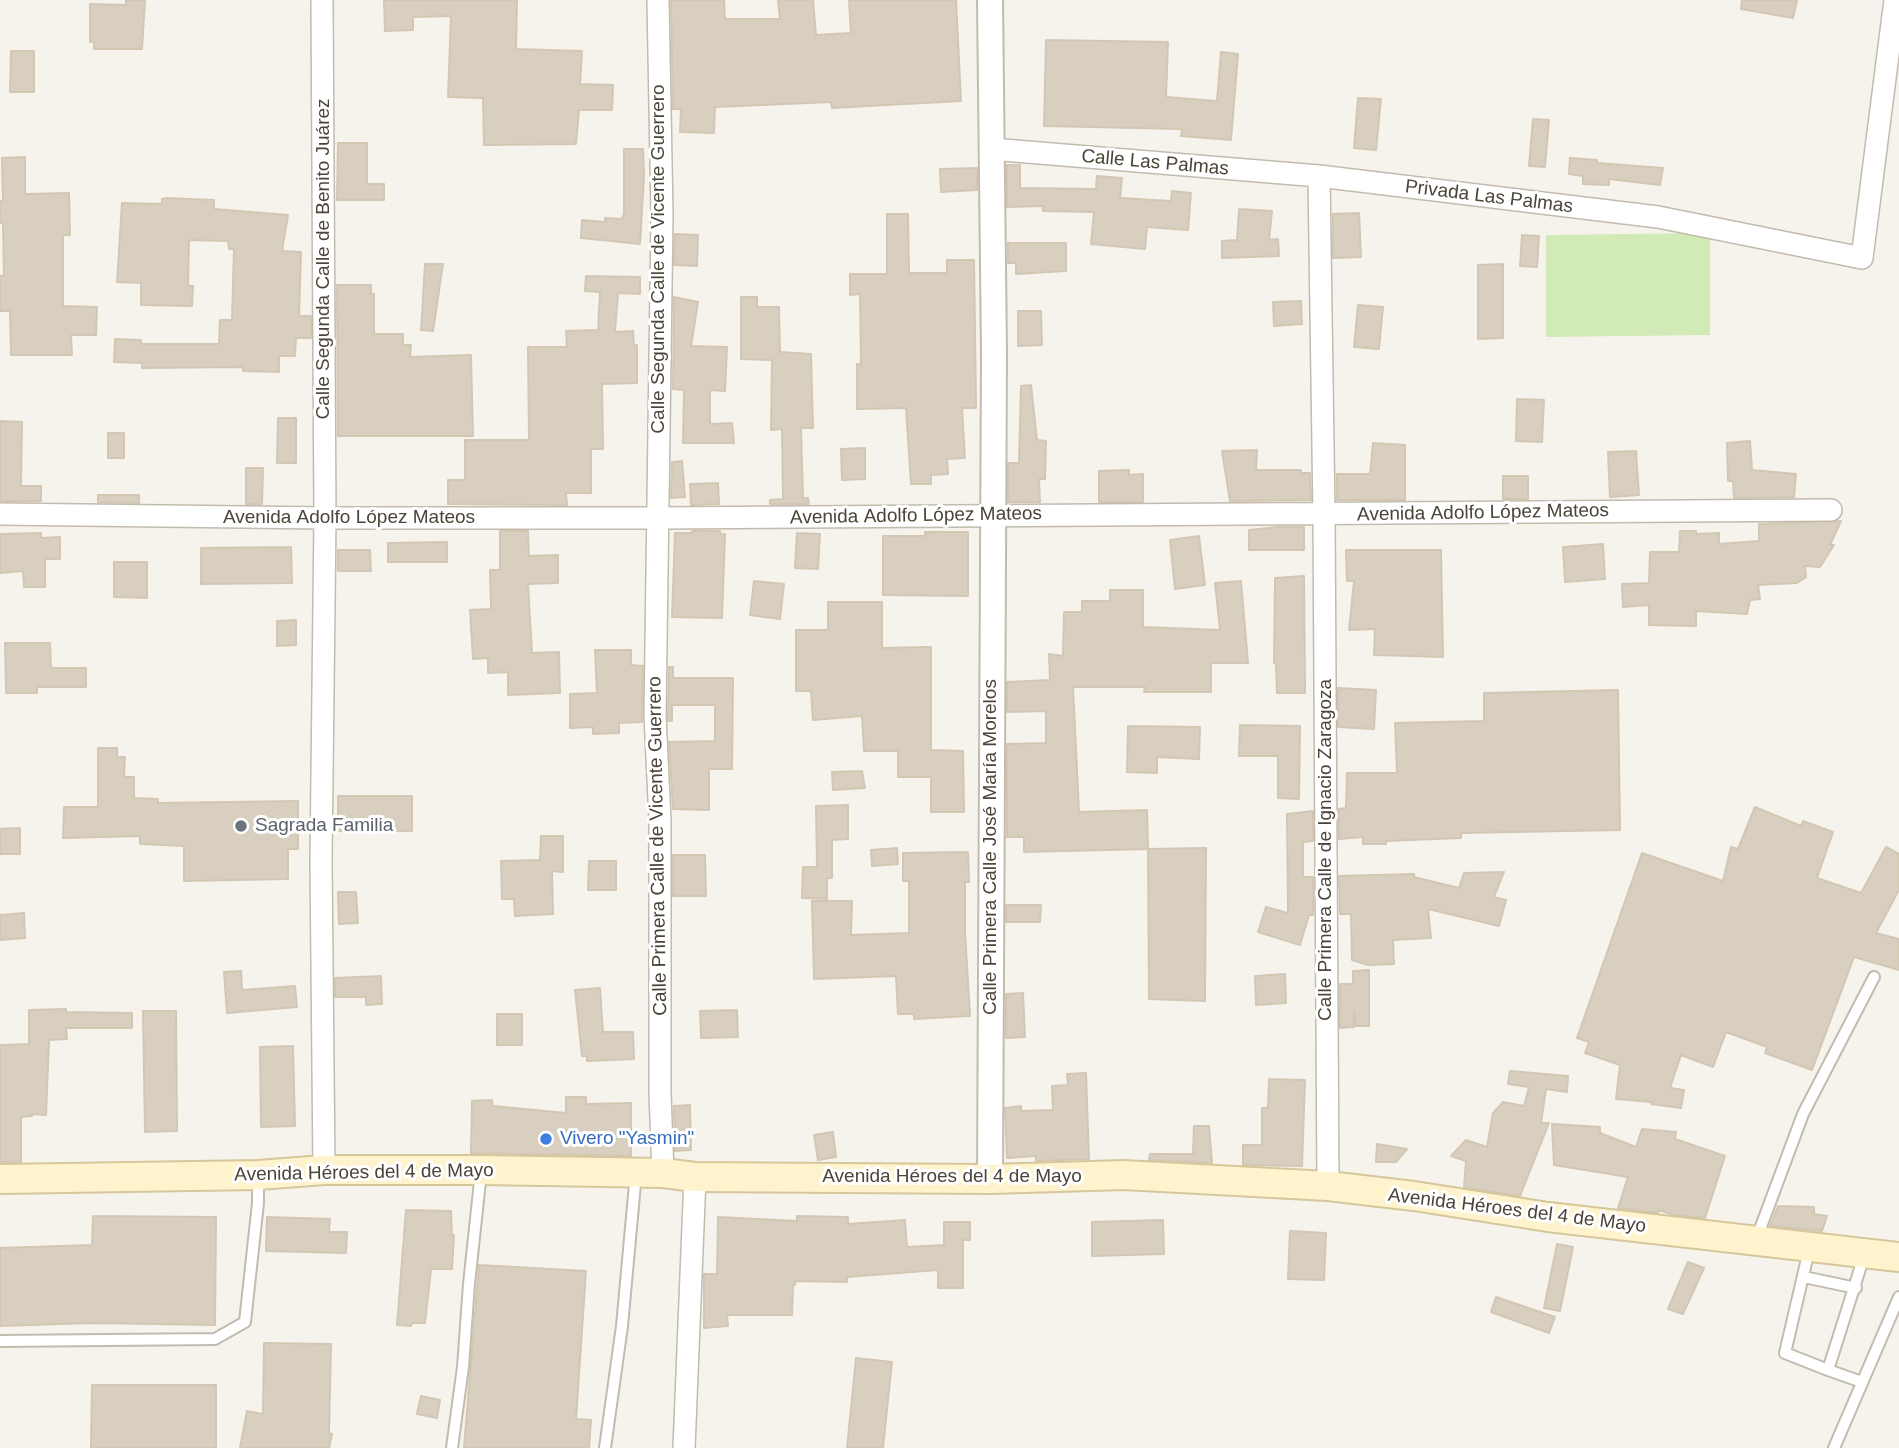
<!DOCTYPE html>
<html>
<head>
<meta charset="utf-8">
<style>
  body { margin:0 }
  canvas { display:block; background:#f6f3ec }
</style>
</head>
<body>
<canvas width="1899" height="1448"></canvas>
<script>
const g = document.querySelector('canvas').getContext('2d');
g.lineJoin = 'round';
function fillPath(path, color) {
  g.fillStyle = color;
  g.fill(path, 'evenodd');
}
function poly(rows) {
  const path = new Path2D();
  for (const r of rows) {
    path.moveTo(r[0], r[1]);
    for (let i = 2; i < r.length; i += 2) path.lineTo(r[i], r[i + 1]);
  }
  return path;
}
function trace(path, color, width, dash) {
  g.strokeStyle = color;
  g.lineWidth = width;
  g.lineCap = dash ? 'butt' : 'round';
  g.setLineDash(dash || []);
  g.stroke(path);
}
function write(font, color, halo, rows, align = 'center') {
  g.font = font + ' Helvetica,sans-serif';
  g.lineWidth = 6;
  g.setLineDash([]);
  g.textBaseline = 'middle';
  g.strokeStyle = halo;
  g.fillStyle = color;
  for (const [text, x, y, turn = 0] of rows) {
    g.save();
    g.translate(x, y);
    g.rotate((+turn || 0) * Math.PI / 180);
    g.textAlign = isNaN(turn) ? turn : align;
    if (halo) g.strokeText(text, 0, 0);
    g.fillText(text, 0, 0);
    g.restore();
  }
}
fillPath(poly([
  [1710,233,1710,335,1546,337,1546,235]
]), '#d2eab5');
const building = poly([
  [126,0,145,0,142,49,94,49,94,42,90,42,90,4,126,5,126,0],
  [384,0,517,0,516,49,582,51,580,84,613,85,612,110,579,110,576,144,484,145,483,98,448,97,451,16,413,17,413,30,385,31,384,0],
  [671,0,724,0,725,19,780,19,778,0,813,0,816,35,851,33,849,0,956,0,961,101,832,108,831,102,715,107,714,133,680,132,681,109,673,109,671,0],
  [1742,0,1797,0,1793,18,1741,9,1742,0],
  [1046,40,1168,42,1166,97,1217,101,1221,52,1238,54,1231,140,1181,136,1182,129,1044,126,1046,40],
  [11,51,34,51,34,92,10,92,11,51],
  [1358,98,1381,99,1376,150,1354,148,1358,98],
  [1533,119,1549,120,1545,167,1529,166,1533,119],
  [338,143,367,143,367,184,384,184,384,200,337,200,338,143],
  [624,149,643,149,644,176,640,244,581,238,582,220,605,222,605,218,622,219,624,213,624,149],
  [25,157,25,194,69,193,70,235,63,235,63,306,97,307,96,335,71,335,72,355,11,355,10,311,0,311,0,276,4,276,3,223,0,223,0,201,3,201,2,158,25,157],
  [1570,158,1597,160,1597,163,1663,168,1660,185,1609,179,1609,185,1583,184,1583,176,1569,174,1570,158],
  [1007,165,1020,165,1020,188,1096,189,1097,176,1122,178,1120,198,1171,201,1172,191,1191,193,1188,230,1147,227,1145,249,1091,244,1094,212,1043,211,1043,206,1007,207,1007,165],
  [977,168,977,190,941,192,940,169,977,168],
  [167,198,214,200,214,209,288,215,282,251,301,252,299,316,311,316,311,338,296,338,295,356,279,356,279,372,243,371,243,367,142,368,142,363,114,362,115,339,141,340,141,344,219,344,220,320,232,320,234,249,229,249,228,241,189,240,188,286,193,286,192,306,141,305,141,283,117,282,122,203,162,204,162,199,167,198],
  [1239,209,1272,211,1269,240,1278,239,1279,256,1222,258,1222,241,1237,240,1239,209],
  [1359,213,1361,257,1333,258,1333,214,1359,213],
  [887,214,908,214,909,273,947,273,947,260,974,260,976,408,962,408,965,458,947,459,948,474,931,475,931,484,911,484,906,408,857,409,857,364,861,364,860,294,850,295,850,274,887,274,887,214],
  [675,234,698,235,697,266,674,265,675,234],
  [1522,235,1539,236,1537,267,1520,266,1522,235],
  [1008,243,1066,243,1066,271,1016,274,1016,263,1008,263,1008,243],
  [425,264,443,264,433,331,421,330,425,264],
  [1503,264,1503,338,1478,339,1478,265,1503,264],
  [586,276,640,277,640,294,618,293,615,332,633,331,634,345,637,345,637,383,602,384,603,449,591,449,591,493,566,493,567,505,448,504,448,480,465,480,465,440,529,440,528,347,567,347,566,331,598,330,600,292,585,291,586,276],
  [337,285,371,285,371,294,374,294,374,334,403,334,403,345,411,345,410,357,471,355,473,436,338,436,337,285],
  [674,297,698,302,691,346,727,347,725,391,710,390,710,424,732,423,734,443,683,443,684,390,673,389,674,297],
  [741,297,757,297,757,307,779,307,780,352,811,354,813,428,801,428,803,498,808,498,809,504,770,504,770,500,783,499,782,429,771,430,772,360,741,359,741,297],
  [1301,301,1302,324,1274,326,1273,302,1301,301],
  [1358,305,1383,307,1379,349,1354,347,1358,305],
  [1018,311,1041,311,1042,345,1018,346,1018,311],
  [1031,385,1037,440,1046,441,1045,479,1039,479,1040,502,1008,502,1008,463,1019,463,1021,386,1031,385],
  [1517,399,1544,400,1542,442,1516,441,1517,399],
  [278,418,296,418,296,463,277,463,278,418],
  [0,421,22,422,21,486,41,486,41,501,0,501,0,421],
  [108,433,124,433,124,458,108,458,108,433],
  [1750,441,1752,470,1796,474,1794,497,1734,498,1733,481,1728,481,1727,443,1750,441],
  [1373,443,1405,445,1405,500,1337,500,1337,474,1370,474,1373,443],
  [865,448,865,479,842,480,841,449,865,448],
  [1257,450,1256,470,1301,470,1301,473,1310,473,1311,500,1230,501,1222,451,1257,450],
  [1636,451,1639,495,1610,497,1608,452,1636,451],
  [682,461,685,497,671,498,672,462,682,461],
  [246,468,263,468,262,504,246,504,246,468],
  [1129,470,1129,475,1143,474,1143,502,1099,502,1099,471,1129,470],
  [1503,476,1528,476,1528,499,1503,499,1503,476],
  [718,483,719,504,691,505,690,484,718,483],
  [98,495,139,495,139,503,98,502,98,495],
  [1841,521,1830,545,1834,545,1820,567,1805,566,1806,577,1797,583,1758,585,1760,599,1750,600,1747,614,1696,611,1696,626,1649,625,1649,605,1623,607,1622,584,1649,583,1650,552,1679,552,1680,531,1696,531,1696,534,1719,533,1719,544,1759,541,1759,524,1841,521],
  [1278,527,1304,527,1304,550,1249,550,1249,530,1278,527],
  [500,531,528,531,529,556,558,555,558,583,528,584,532,653,559,652,560,693,508,695,508,672,488,673,488,658,473,659,470,610,491,609,490,570,500,570,500,531],
  [692,531,720,531,720,534,725,534,722,618,672,617,675,533,692,533,692,531],
  [925,532,968,532,968,596,883,595,883,536,925,536,925,532],
  [41,533,41,538,60,537,60,559,45,559,45,587,24,587,23,571,0,573,0,534,41,533],
  [797,533,820,534,818,569,795,568,797,533],
  [1199,536,1205,585,1175,589,1170,540,1199,536],
  [447,542,447,562,388,562,388,543,447,542],
  [1603,544,1605,579,1565,582,1563,547,1603,544],
  [291,547,292,583,201,584,201,548,291,547],
  [338,550,370,550,371,571,338,571,338,550],
  [1346,550,1441,550,1443,657,1374,655,1375,629,1349,630,1354,581,1347,581,1346,550],
  [114,562,147,562,147,598,114,597,114,562],
  [1304,576,1305,693,1277,693,1276,663,1274,663,1275,578,1304,576],
  [754,581,784,584,780,619,750,615,754,581],
  [1241,581,1248,663,1211,663,1211,692,1144,692,1145,687,1073,687,1079,812,1147,810,1148,849,1024,852,1024,837,1007,837,1007,744,1046,743,1046,711,1007,712,1007,682,1050,680,1049,654,1063,656,1064,612,1082,612,1082,601,1110,601,1110,590,1143,590,1143,627,1220,630,1215,583,1241,581],
  [828,602,882,602,882,648,931,647,931,750,963,751,964,812,931,812,931,777,898,777,898,751,864,751,862,716,813,720,811,691,796,691,796,630,828,630,828,602],
  [296,620,296,645,277,646,277,621,296,620],
  [5,643,50,643,51,668,86,668,86,687,37,687,37,693,6,693,5,643],
  [595,650,631,650,631,665,643,666,642,722,619,723,619,733,593,734,593,727,570,728,570,694,597,693,595,650],
  [669,667,673,667,673,678,733,678,732,769,709,769,709,810,673,809,669,742,715,741,715,705,672,705,672,721,668,721,669,667],
  [1338,688,1376,690,1374,729,1338,727,1338,688],
  [1618,690,1620,830,1461,833,1461,838,1386,841,1386,844,1363,844,1363,837,1339,839,1339,809,1346,808,1347,773,1397,773,1395,723,1484,721,1484,693,1618,690],
  [1240,725,1300,726,1299,799,1278,798,1278,756,1239,756,1240,725],
  [1128,726,1200,727,1199,759,1157,757,1157,773,1127,772,1128,726],
  [98,748,117,748,117,757,125,757,124,777,134,777,134,798,158,799,158,803,298,801,298,849,288,849,288,879,184,881,184,846,140,844,140,836,63,838,64,807,98,807,98,748],
  [862,771,865,788,833,790,832,772,862,771],
  [338,796,412,796,412,831,338,831,338,796],
  [848,805,848,839,832,840,832,878,827,878,827,899,802,898,803,867,817,867,816,806,848,805],
  [1755,807,1801,826,1803,821,1833,832,1817,878,1861,893,1886,847,1899,854,1899,890,1876,933,1899,939,1899,970,1854,957,1812,1070,1765,1053,1767,1047,1726,1032,1713,1067,1681,1055,1670,1088,1684,1090,1681,1108,1651,1104,1652,1102,1616,1099,1620,1065,1585,1053,1589,1042,1577,1038,1642,853,1723,881,1731,847,1738,849,1755,807],
  [1313,811,1313,841,1303,842,1303,877,1313,877,1313,915,1309,915,1300,945,1258,932,1266,907,1288,913,1287,814,1313,811],
  [20,828,20,854,0,854,0,829,20,828],
  [541,836,563,836,563,872,552,871,553,914,515,916,514,899,502,899,501,861,540,860,541,836],
  [897,848,898,864,872,866,871,850,897,848],
  [1206,848,1205,1001,1149,999,1148,849,1206,848],
  [968,852,969,882,965,882,965,931,970,1016,914,1019,914,1014,898,1014,896,976,814,979,812,901,852,901,851,935,909,933,909,881,903,881,903,853,968,852],
  [673,855,705,855,706,896,673,896,673,855],
  [589,861,616,861,616,890,588,890,589,861],
  [1504,872,1494,897,1506,900,1499,926,1428,909,1431,938,1393,940,1394,964,1368,965,1352,960,1351,914,1340,914,1339,876,1414,874,1414,877,1459,888,1464,873,1504,872],
  [338,892,356,892,358,923,339,924,338,892],
  [1006,905,1041,905,1040,922,1006,922,1006,905],
  [24,913,25,938,0,940,0,915,24,913],
  [1369,970,1369,1026,1355,1026,1354,1011,1354,1027,1340,1028,1340,984,1353,984,1353,971,1369,970],
  [241,971,242,990,295,986,297,1007,227,1013,224,972,241,971],
  [1285,974,1286,1003,1256,1005,1255,976,1285,974],
  [381,976,382,1004,366,1005,366,997,335,997,335,978,381,976],
  [600,988,603,1032,633,1032,634,1059,587,1061,587,1056,582,1056,575,990,600,988],
  [1023,993,1025,1037,1006,1038,1006,994,1023,993],
  [66,1009,66,1012,132,1013,132,1028,66,1028,67,1039,49,1040,46,1115,32,1114,32,1116,21,1117,21,1162,0,1162,0,1045,29,1044,29,1010,66,1009],
  [737,1010,738,1037,701,1038,700,1011,737,1010],
  [143,1011,176,1011,177,1131,145,1132,143,1011],
  [497,1014,522,1014,522,1045,497,1045,497,1014],
  [293,1046,295,1126,261,1127,260,1047,293,1046],
  [1510,1071,1568,1076,1567,1092,1546,1089,1541,1123,1549,1123,1520,1196,1464,1187,1466,1161,1451,1156,1466,1140,1487,1147,1493,1113,1503,1102,1524,1106,1529,1087,1508,1084,1510,1071],
  [1086,1073,1089,1159,1036,1161,1036,1156,1007,1158,1005,1108,1021,1106,1021,1111,1053,1110,1052,1086,1068,1085,1067,1074,1086,1073],
  [1269,1079,1305,1080,1302,1166,1243,1165,1243,1145,1262,1145,1262,1108,1268,1108,1269,1079],
  [566,1097,586,1097,586,1104,631,1103,631,1156,471,1153,472,1101,492,1100,493,1106,566,1113,566,1097],
  [690,1105,691,1150,675,1151,674,1106,690,1105],
  [1552,1124,1600,1127,1600,1133,1636,1147,1642,1129,1676,1132,1675,1139,1725,1156,1705,1218,1674,1215,1659,1210,1658,1213,1618,1208,1628,1177,1554,1165,1552,1124],
  [1194,1126,1209,1126,1212,1163,1149,1160,1150,1154,1193,1154,1194,1126],
  [833,1132,836,1157,818,1160,814,1135,833,1132],
  [1377,1144,1407,1149,1396,1162,1376,1162,1377,1144],
  [1778,1206,1814,1207,1814,1214,1827,1216,1822,1231,1770,1226,1778,1206],
  [406,1210,451,1211,452,1236,454,1235,452,1269,431,1269,425,1323,412,1323,411,1326,397,1325,406,1210],
  [93,1216,216,1217,215,1325,92,1323,0,1326,0,1248,92,1245,93,1216],
  [797,1216,848,1217,848,1224,905,1220,907,1247,944,1245,944,1222,970,1222,970,1240,963,1240,963,1288,938,1288,938,1270,847,1277,847,1282,795,1281,795,1285,793,1285,792,1315,727,1315,728,1326,704,1328,704,1274,717,1274,718,1217,797,1221,797,1216],
  [267,1217,330,1219,329,1232,347,1232,346,1253,266,1251,267,1217],
  [1163,1220,1164,1254,1092,1256,1092,1222,1163,1220],
  [1290,1231,1326,1233,1324,1280,1288,1279,1290,1231],
  [1557,1244,1573,1247,1560,1311,1544,1308,1557,1244],
  [1688,1262,1704,1268,1683,1314,1668,1309,1688,1262],
  [479,1265,586,1271,576,1419,591,1420,589,1448,464,1448,479,1265],
  [1496,1297,1555,1317,1549,1333,1491,1312,1496,1297],
  [264,1343,331,1344,329,1433,332,1434,329,1448,240,1448,247,1411,263,1414,264,1343],
  [856,1358,892,1362,883,1448,847,1448,856,1358],
  [92,1385,216,1385,216,1448,91,1448,92,1385],
  [421,1396,440,1400,437,1418,417,1414,421,1396]
]);
fillPath(building, '#d8cfc1');
trace(building, '#d3c7b4', 2);
const service = poly([
  [1756,1240,1803,1114,1874,977],
  [1809,1250,1785,1353,1828,1370,1865,1253],
  [1804,1277,1856,1288],
  [0,1341,215,1339,245,1322,258,1203,258,1175],
  [1828,1370,1862,1382],
  [452,1448,463,1367,469,1284,481,1172],
  [605,1448,622,1326,636,1173],
  [1834,1448,1899,1297]
]);
const minor = poly([
  [322,0,325,518,321,861,324,1170],
  [658,0,662,215,655,715,660,821,660,1093,663,1173],
  [991,149,1319,176,1658,217,1862,258,1895,0],
  [1319,176,1324,515,1328,1186],
  [0,514,325,518,659,518,1831,510],
  [684,1448,695,1177]
]);
const tertiary = poly([
  [990,1179,994,354,990,0]
]);
const secondary = poly([
  [0,1179,258,1175,324,1170,482,1170,663,1173,695,1177,990,1179,1124,1175,1328,1186,1414,1196,1548,1217,1899,1257]
]);
trace(service, '#c2bbae', 14);
trace(minor, '#c2bbae', 24);
trace(tertiary, '#c2bbae', 28);
trace(secondary, '#d6c79b', 32);
trace(service, '#fff', 10);
trace(minor, '#fff', 21);
trace(tertiary, '#fff', 24);
trace(secondary, '#fff3cd', 28);
for (const [x, y, r, color] of [
  [241,826,7,"#6b7280"],
  [546,1139,7,"#3f7fe0"]
]) {
  const dot = new Path2D();
  dot.arc(x, y, r, 0, 2 * Math.PI);
  g.fillStyle = color;
  g.fill(dot);
  trace(dot, '#fff', 2.5);
}
write('19px', '#4b4439', '#fff', [
  ["Calle Las Palmas",1155,163,5],
  ["Privada Las Palmas",1489,197,7],
  ["Calle Segunda Calle de Benito Juárez",324,259,-90],
  ["Calle Segunda Calle de Vicente Guerrero",659,259,-90],
  ["Avenida Adolfo López Mateos",1483,513,-1],
  ["Avenida Adolfo López Mateos",916,516,-1],
  ["Avenida Adolfo López Mateos",349,518],
  ["Calle Primera Calle de Vicente Guerrero",658,846,-91],
  ["Calle Primera Calle José María Morelos",991,847,-90],
  ["Calle Primera Calle de Ignacio Zaragoza",1326,850,-90],
  ["Avenida Héroes del 4 de Mayo",364,1173,-1],
  ["Avenida Héroes del 4 de Mayo",952,1177],
  ["Avenida Héroes del 4 de Mayo",1517,1211,7]
]);
write('19px', '#5b616d', '#fff', [
  ["Sagrada Familia",255,826]
], 'left');
write('19px', '#366cbe', '#fff', [
  ["Vivero \"Yasmin\"",560,1139]
], 'left');
</script>
</body>
</html>
